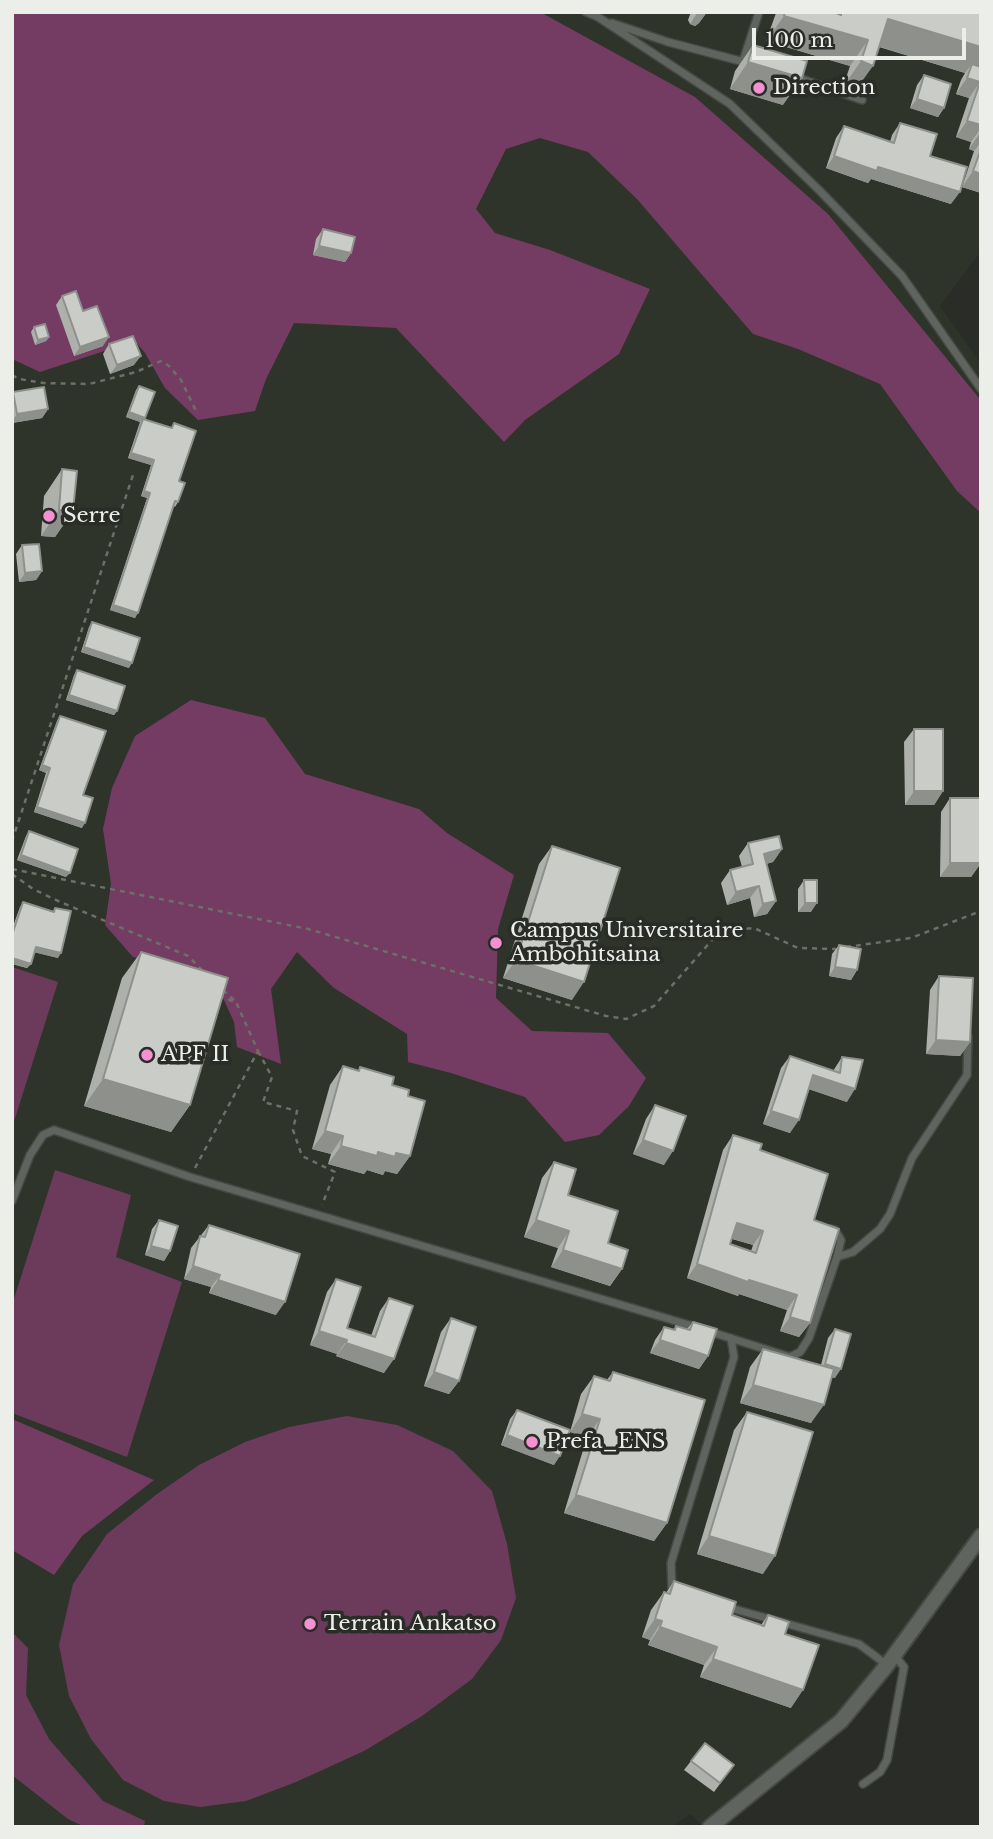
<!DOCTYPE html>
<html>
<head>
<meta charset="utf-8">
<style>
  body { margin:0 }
  #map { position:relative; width:993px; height:1839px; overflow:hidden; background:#292c27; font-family:"Libre Baskerville",serif }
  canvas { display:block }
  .frame { position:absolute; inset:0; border:14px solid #eceeea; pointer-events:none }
  .scale { position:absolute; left:752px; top:28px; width:214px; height:32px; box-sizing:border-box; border:4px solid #eceeea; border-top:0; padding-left:9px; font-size:21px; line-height:24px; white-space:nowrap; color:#eceeea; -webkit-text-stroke:5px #292c27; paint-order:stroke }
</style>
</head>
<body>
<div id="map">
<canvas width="993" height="1839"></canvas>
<div class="frame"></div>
<div class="scale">100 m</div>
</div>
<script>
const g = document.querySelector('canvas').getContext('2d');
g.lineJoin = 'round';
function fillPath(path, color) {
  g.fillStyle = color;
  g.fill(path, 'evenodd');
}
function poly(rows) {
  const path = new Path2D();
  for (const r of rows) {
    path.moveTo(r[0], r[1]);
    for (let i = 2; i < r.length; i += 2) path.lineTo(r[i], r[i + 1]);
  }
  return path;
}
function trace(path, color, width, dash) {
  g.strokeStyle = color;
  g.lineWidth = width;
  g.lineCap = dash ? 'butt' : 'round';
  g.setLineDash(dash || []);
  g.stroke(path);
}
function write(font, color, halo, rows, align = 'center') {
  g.font = font + ' "Libre Baskerville",serif';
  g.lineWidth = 7;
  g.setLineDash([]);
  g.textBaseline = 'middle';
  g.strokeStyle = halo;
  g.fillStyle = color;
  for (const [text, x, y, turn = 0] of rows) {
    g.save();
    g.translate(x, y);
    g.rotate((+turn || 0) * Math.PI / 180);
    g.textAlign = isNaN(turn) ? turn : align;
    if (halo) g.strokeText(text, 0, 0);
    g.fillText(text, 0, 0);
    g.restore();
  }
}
fillPath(poly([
  [12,12,981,12,981,251,940,306,981,364,981,1523,889,1652,836,1714,701,1825,691,1814,671,1827,12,1827]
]), '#2e3429');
fillPath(poly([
  [12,967,58,982,12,1128],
  [55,1170,131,1195,116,1257,182,1282,127,1457,12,1413,12,1305],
  [347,1416,397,1425,453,1451,492,1491,507,1544,516,1598,501,1640,472,1679,422,1716,364,1751,296,1782,246,1801,200,1807,164,1801,123,1780,91,1739,69,1696,59,1645,73,1584,107,1534,157,1494,199,1465,245,1442,289,1427],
  [12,1632,28,1648,26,1695,49,1739,103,1801,145,1821,144,1827,85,1827,68,1819,12,1775]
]), '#6c3b5c');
fillPath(poly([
  [12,12,540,12,695,97,828,214,979,398,981,403,981,513,957,491,880,384,798,349,753,334,637,199,588,152,540,138,506,149,476,209,495,233,550,250,650,289,619,354,525,420,504,442,396,328,294,323,266,379,255,411,198,420,165,388,145,353,135,341,40,372,12,359],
  [191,700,265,718,305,774,419,809,447,833,514,875,498,929,496,998,532,1031,608,1033,646,1078,629,1106,599,1135,565,1142,525,1097,451,1073,408,1062,407,1034,334,988,297,952,271,989,281,1064,237,1047,234,1022,218,987,187,972,133,957,105,925,111,884,103,829,112,788,135,736],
  [12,1419,154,1480,82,1536,54,1575,12,1550]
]), '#743c62');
const service = poly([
  [586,12,598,17,730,104,820,191,902,276,981,389],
  [612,23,668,42,748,63],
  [743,61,759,12],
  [793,76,862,100],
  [12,1201,30,1155,43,1135,54,1130,190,1177,696,1327],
  [837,1257,853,1252,880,1229,890,1214,912,1158,967,1075,968,1037],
  [708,1331,790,1357,800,1352,809,1338,837,1257,841,1240,835,1230,831,1229],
  [676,1591,672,1589,671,1563,734,1357,731,1338],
  [727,1607,859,1644,887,1665],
  [863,1784,880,1772,887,1760,904,1667,895,1656]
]);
const minor = poly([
  [710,1827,841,1721,887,1665,981,1536]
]);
trace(service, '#464844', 10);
trace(minor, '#464844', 18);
trace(poly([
  [12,375,19,379,43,383,89,384,136,372,161,361,169,366,181,380,197,413],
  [12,841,134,472],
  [12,869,308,929,606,1016,626,1019,654,1006,720,931,754,928,798,948,836,949],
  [12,874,33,889,58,901,188,956,203,971],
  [846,947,911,938,981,911],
  [223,990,234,1000],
  [258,1051,272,1077,263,1102,297,1111,293,1130,302,1156,335,1172,322,1205],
  [195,1168,258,1051,236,1002,220,997]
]), '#6c6f6a', 2.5, [5, 5]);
trace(service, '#60645e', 7);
trace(minor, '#60645e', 14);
fillPath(poly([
  [691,12,707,12,699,23,695,26,690,24,688,20],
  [773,12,981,12,981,62,978,66,981,67,981,193,962,187,974,151,969,149,971,142,956,137,969,98,956,94,961,80,965,73,879,47,855,91,843,87,850,66,766,41,776,13],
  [753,45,783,105,730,89,735,71],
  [924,75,944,108,938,117,910,108,917,85],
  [900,123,930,156,951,204,871,179,868,183,826,168,836,138,844,126,890,142,892,135],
  [323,229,351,253,345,262,313,255,316,239],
  [62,296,83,311,103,346,74,356,56,305],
  [34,327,49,337,46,341,35,345,31,332],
  [109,344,134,365,110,374,103,354],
  [139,386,144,419,171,428,174,423,179,481,178,502,175,507,174,506,135,618,110,610,147,498,141,496,151,465,128,458,140,422,126,417,136,390],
  [13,392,48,409,42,418,12,423,12,393],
  [62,469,73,511,55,537,41,536,44,496],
  [22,545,42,571,36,580,19,582,16,554],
  [92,622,129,668,81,652,89,627],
  [77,670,117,711,114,715,66,700,74,675],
  [60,716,83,795,82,828,34,812,46,773,39,770,57,721],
  [914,729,943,791,934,805,905,805,904,742],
  [950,798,981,863,971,877,940,877,941,812],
  [29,831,66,877,17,860,26,836],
  [748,843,782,849,773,862,766,864,776,901,767,914,754,917,750,898,727,905,721,883,730,870,742,867,739,856],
  [552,846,572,1000,503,978,539,864],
  [804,880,811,912,798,912,798,889],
  [23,902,53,911,55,908,58,958,34,952,31,964,27,968,12,964,12,929,20,907],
  [839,945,857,970,851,980,829,976,832,954],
  [141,952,190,1105,171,1132,84,1106,122,978],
  [939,976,970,1042,960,1056,926,1054,930,990],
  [790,1056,833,1071,842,1057,847,1102,809,1089,790,1133,763,1124,781,1068],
  [343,1066,358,1071,360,1067,392,1085,408,1096,410,1156,397,1174,385,1171,383,1175,367,1170,364,1174,328,1164,331,1154,312,1149,330,1085],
  [655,1105,664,1165,633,1154,646,1119],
  [733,1135,760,1150,814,1220,810,1323,799,1337,780,1331,787,1310,739,1294,738,1296,687,1278,723,1150],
  [732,1239,753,1245,751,1251,730,1244],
  [554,1162,568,1195,608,1243,622,1269,610,1286,551,1267,558,1248,524,1237,542,1178],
  [159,1220,170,1251,164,1261,145,1255,152,1229],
  [209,1225,276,1315,209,1293,211,1287,184,1279,191,1248],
  [336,1279,347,1328,371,1336,380,1311,389,1298,384,1373,336,1356,337,1354,310,1345,327,1292],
  [451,1318,459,1381,449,1394,424,1386,441,1332],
  [693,1322,708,1356,699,1369,650,1353,655,1340,664,1327,673,1330,676,1326,687,1329],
  [835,1329,835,1378,832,1377,811,1423,740,1403,750,1367,763,1349,821,1365,828,1338],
  [613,1372,667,1523,654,1541,564,1513,587,1437,570,1432,581,1394,594,1376,607,1380],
  [517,1410,554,1465,501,1445,510,1419],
  [747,1412,763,1574,697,1554,734,1430],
  [674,1581,732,1615,761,1625,768,1615,785,1634,791,1708,700,1677,704,1665,648,1645,650,1640,642,1637,651,1610,664,1592,666,1593],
  [705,1743,734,1765,714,1792,684,1770]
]), '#aeb0ab');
fillPath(poly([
  [698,12,707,12,699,23,695,26,690,24],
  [784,16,868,40,850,66,766,41],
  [888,19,981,47,981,62,972,75,972,64,965,73,871,44],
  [861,61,873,66,855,91,843,87],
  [748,62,802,78,783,105,730,89],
  [967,78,980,82,969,98,956,94],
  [917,99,944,108,938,117,910,108],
  [967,121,981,125,981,128,971,142,956,137],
  [980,133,981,142,974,151,969,149],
  [834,156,878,167,960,192,951,204,871,179,868,183,826,168],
  [973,171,981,174,981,193,962,187],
  [319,246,351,253,345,262,313,255],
  [49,337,46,341,35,345,38,340],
  [109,337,103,346,74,356,80,347],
  [141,356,134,365,110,374,117,365],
  [48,409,42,418,12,423,12,421,17,414],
  [129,412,145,418,141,423,143,419,140,422,126,417],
  [131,453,154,460,151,465,128,458],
  [144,491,150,493,147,498,141,496],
  [59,510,73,511,55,537,41,536],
  [42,571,36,580,19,582,25,573],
  [113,605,138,613,135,618,110,610],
  [84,647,132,663,129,668,81,652],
  [69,695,117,711,114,715,66,700],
  [42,765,50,768,46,773,39,770],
  [914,791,943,791,934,805,905,805],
  [37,807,85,823,82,828,34,812],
  [782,849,773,862,755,867,764,854],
  [21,855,70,873,66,877,17,860],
  [950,863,981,863,971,877,940,877],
  [759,886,750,898,727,905,736,892],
  [776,901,767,914,754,917,763,904],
  [805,903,817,903,811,912,798,912],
  [36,947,61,953,58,958,33,952],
  [12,958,31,964,27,968,12,964],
  [516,960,584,982,572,1000,503,978],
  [835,967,857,970,851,980,829,976],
  [936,1040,970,1042,960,1056,926,1054],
  [813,1075,855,1089,847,1102,805,1088],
  [103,1079,190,1105,171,1132,84,1106],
  [771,1111,799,1120,790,1133,763,1124],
  [325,1131,343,1136,331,1154,312,1149],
  [643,1140,673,1151,664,1165,633,1154],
  [341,1146,378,1152,396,1153,410,1156,397,1174,385,1171,383,1175,367,1170,364,1174,328,1164],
  [536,1220,569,1231,558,1248,524,1237],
  [737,1223,763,1231,753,1245,727,1237],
  [151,1246,170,1251,164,1261,145,1255],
  [563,1250,622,1269,610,1286,551,1267],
  [697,1264,797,1295,787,1310,739,1294,738,1296,687,1278],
  [193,1266,220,1275,211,1287,184,1279],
  [218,1280,285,1302,276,1315,209,1293],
  [790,1317,810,1323,799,1337,780,1331],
  [319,1331,347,1340,337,1354,310,1345],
  [660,1340,708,1356,699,1369,650,1353],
  [346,1343,394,1359,384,1373,336,1356],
  [825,1364,841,1369,835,1378,818,1373],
  [434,1372,459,1381,449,1394,424,1386],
  [753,1385,824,1405,811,1423,740,1403],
  [582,1414,600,1419,587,1437,570,1432],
  [507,1435,560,1456,554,1465,501,1445],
  [576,1495,667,1523,654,1541,564,1513],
  [709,1536,775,1556,763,1574,697,1554],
  [655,1619,662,1621,650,1640,642,1637],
  [660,1627,717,1647,704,1665,648,1645],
  [713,1659,803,1690,791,1708,700,1677]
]), '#8d908b');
const building = poly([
  [785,12,834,12,841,15,841,12,981,12,981,47,888,19,873,66,861,61,868,40,784,16,785,12],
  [753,45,807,61,802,78,748,62,753,45],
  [972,64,981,67,981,125,967,121,980,82,967,78,972,64],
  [924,75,951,84,944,108,917,99,924,75],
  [900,123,937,134,930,156,967,167,960,192,878,167,877,171,834,156,844,126,894,143,900,123],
  [981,149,981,174,973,171,981,149],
  [323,229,355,237,351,253,319,246,323,229],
  [76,291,83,311,97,306,109,337,80,347,62,296,76,291],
  [45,324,49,337,38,340,34,327,45,324],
  [133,336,141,356,117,365,109,344,133,336],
  [139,386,155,392,145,418,129,412,139,386],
  [44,387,48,409,17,414,13,392,44,387],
  [143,419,172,428,174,423,196,431,179,481,185,483,178,502,175,501,138,613,113,605,150,493,144,491,154,460,131,453,143,419],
  [62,469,77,471,73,511,59,510,62,469],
  [39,544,42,571,25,573,22,545,39,544],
  [92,622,140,638,132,663,84,647,92,622],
  [77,670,125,686,117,711,69,695,77,670],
  [60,716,106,731,83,795,93,798,85,823,37,807,50,768,42,765,60,716],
  [914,729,943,729,943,791,914,791,914,729],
  [950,798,981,798,981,863,950,863,950,798],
  [29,831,78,849,70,873,21,855,29,831],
  [779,836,782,849,764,854,776,901,763,904,759,886,736,892,730,870,753,864,748,843,779,836],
  [552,846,620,868,584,982,516,960,552,846],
  [804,880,817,880,817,903,805,903,804,880],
  [23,902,54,912,55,908,71,911,61,953,36,947,31,964,12,958,12,935,23,902],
  [839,945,861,949,857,970,835,967,839,945],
  [141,952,228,978,190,1105,103,1079,141,952],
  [939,976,973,978,970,1042,936,1040,939,976],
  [790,1056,840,1073,842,1057,863,1060,855,1089,813,1075,799,1120,771,1111,790,1056],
  [343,1066,359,1071,360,1067,394,1077,392,1085,409,1090,408,1096,425,1101,410,1156,396,1153,395,1157,378,1152,377,1156,341,1146,343,1136,325,1131,343,1066],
  [655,1105,686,1116,673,1151,643,1140,655,1105],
  [733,1135,762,1144,760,1150,828,1174,814,1220,839,1229,810,1323,790,1317,797,1295,749,1280,748,1282,697,1264,733,1135],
  [737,1223,763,1231,756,1253,730,1244,737,1223],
  [554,1162,576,1169,568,1195,618,1211,608,1243,628,1250,622,1269,563,1250,569,1231,536,1220,554,1162],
  [159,1220,178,1226,170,1251,151,1246,159,1220],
  [209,1225,300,1254,285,1302,218,1280,220,1275,193,1266,200,1236,205,1237,209,1225],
  [336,1279,361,1287,347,1328,375,1337,389,1298,413,1306,394,1359,346,1343,347,1340,319,1331,336,1279],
  [451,1318,476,1327,459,1381,434,1372,451,1318],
  [693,1322,717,1329,708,1356,660,1340,664,1327,675,1330,676,1326,690,1330,693,1322],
  [835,1329,851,1334,841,1369,825,1364,835,1329],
  [763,1349,834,1369,824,1405,753,1385,763,1349],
  [613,1372,705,1400,667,1523,576,1495,600,1419,582,1414,594,1376,610,1381,613,1372],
  [517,1410,570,1430,560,1456,507,1435,517,1410],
  [747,1412,813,1432,775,1556,709,1536,747,1412],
  [674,1581,736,1602,732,1615,764,1626,768,1615,789,1622,785,1634,819,1645,803,1690,713,1659,717,1647,660,1627,662,1621,655,1619,664,1592,670,1594,674,1581],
  [705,1743,734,1765,720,1783,691,1761,705,1743]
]);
fillPath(building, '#cacdc7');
trace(building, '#8d908b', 2);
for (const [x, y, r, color] of [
  [759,88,7,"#f591d2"],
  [49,516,7,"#f591d2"],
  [496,943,7,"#f591d2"],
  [147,1055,7,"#f591d2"],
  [532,1442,7,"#f591d2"],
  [310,1624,7,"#f591d2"]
]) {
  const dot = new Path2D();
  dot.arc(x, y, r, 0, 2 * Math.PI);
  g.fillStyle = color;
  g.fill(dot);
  trace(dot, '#292c27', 2.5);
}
write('21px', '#eceeea', '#292c27', [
  ["Direction",773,88],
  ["Serre",63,516],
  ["Campus Universitaire",510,931],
  ["Ambohitsaina",510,955],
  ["APF II",161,1055],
  ["Prefa_ENS",546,1442],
  ["Terrain Ankatso",324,1624]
], 'left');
</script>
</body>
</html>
